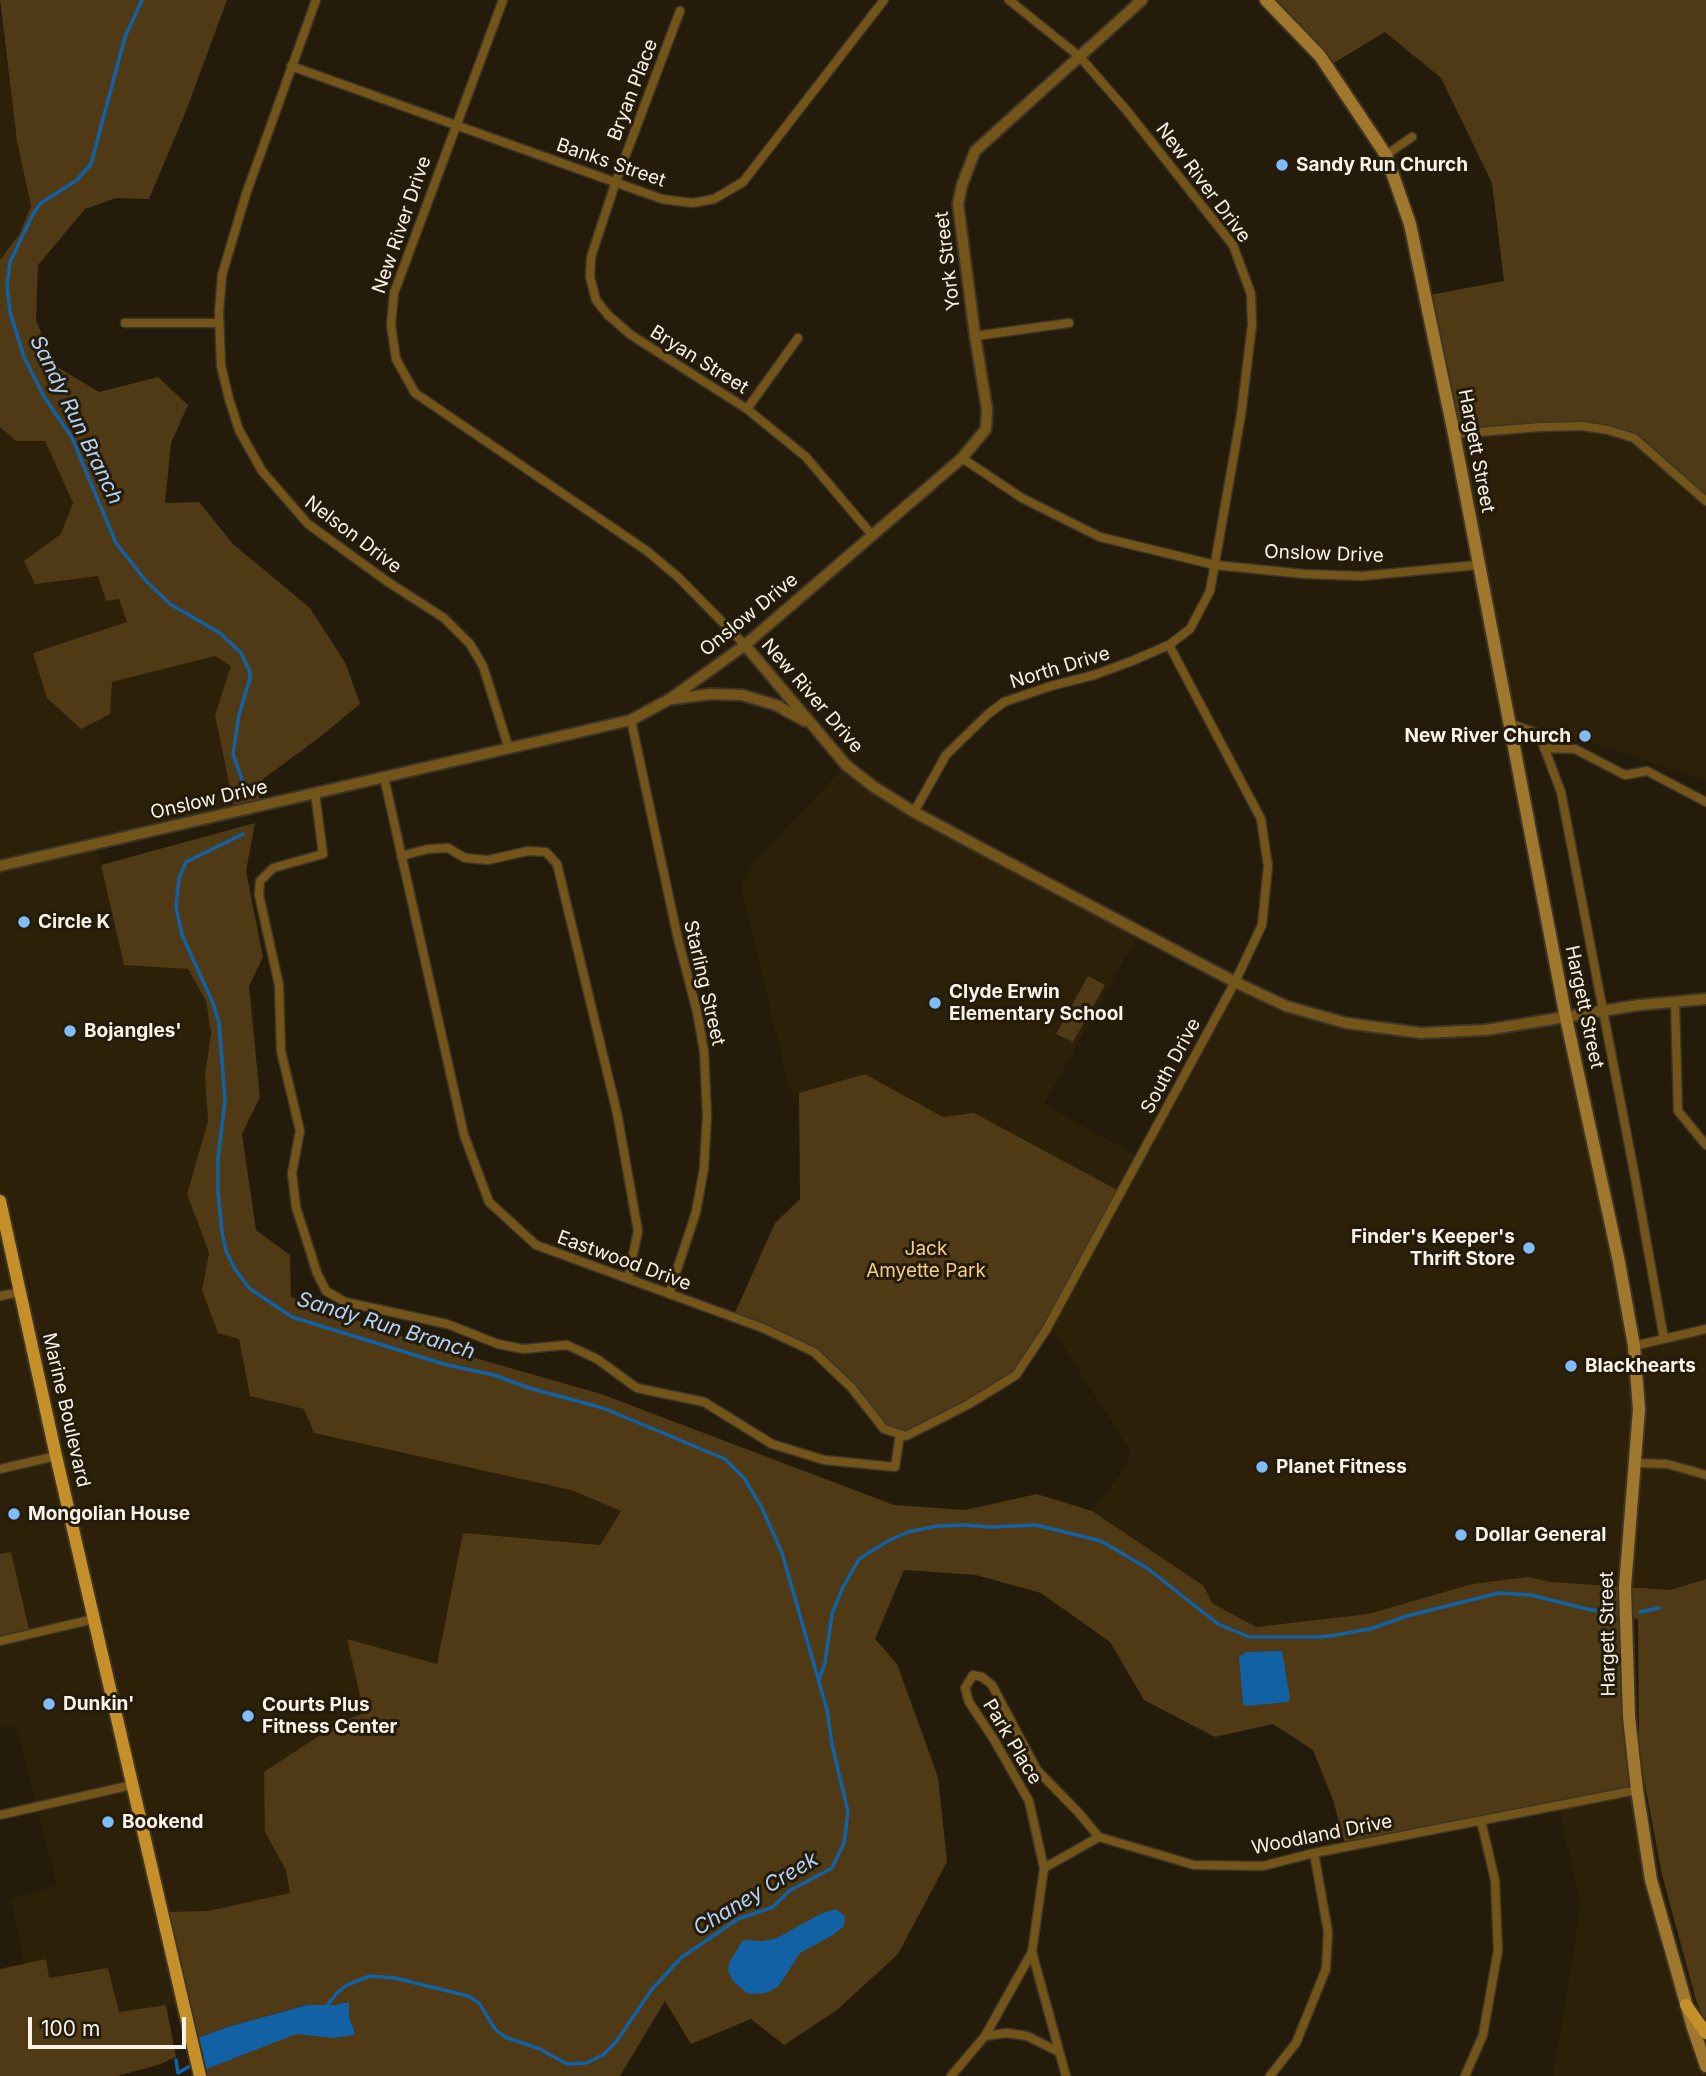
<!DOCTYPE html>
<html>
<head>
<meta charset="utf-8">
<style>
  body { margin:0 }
  #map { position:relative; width:1706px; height:2076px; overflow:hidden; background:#241b0b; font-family:Inter,sans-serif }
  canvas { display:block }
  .scale { position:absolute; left:28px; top:2017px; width:158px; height:32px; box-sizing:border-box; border:4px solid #f9f3e9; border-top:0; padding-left:9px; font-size:21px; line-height:24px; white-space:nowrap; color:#f9f3e9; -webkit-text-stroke:5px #241b0b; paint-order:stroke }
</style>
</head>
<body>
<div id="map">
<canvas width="1706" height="2076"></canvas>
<div class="scale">100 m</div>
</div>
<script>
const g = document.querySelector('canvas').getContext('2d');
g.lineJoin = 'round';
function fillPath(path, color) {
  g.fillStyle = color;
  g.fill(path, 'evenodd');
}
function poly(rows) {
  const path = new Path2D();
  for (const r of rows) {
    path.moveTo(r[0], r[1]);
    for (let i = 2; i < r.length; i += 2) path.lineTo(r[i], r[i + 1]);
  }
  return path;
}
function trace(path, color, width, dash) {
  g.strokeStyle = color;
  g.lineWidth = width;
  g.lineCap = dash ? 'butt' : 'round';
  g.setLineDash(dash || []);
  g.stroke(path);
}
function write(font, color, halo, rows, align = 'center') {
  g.font = font + ' Inter,sans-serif';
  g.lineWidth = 6;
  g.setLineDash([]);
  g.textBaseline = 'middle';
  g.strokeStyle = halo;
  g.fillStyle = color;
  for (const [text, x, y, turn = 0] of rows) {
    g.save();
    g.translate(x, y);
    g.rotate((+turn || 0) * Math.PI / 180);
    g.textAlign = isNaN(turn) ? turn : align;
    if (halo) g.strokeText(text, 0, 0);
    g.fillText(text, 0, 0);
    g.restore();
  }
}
fillPath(poly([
  [0,15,17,141,31,206,20,233,0,260],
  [1583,426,1634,438,1706,501,1706,780,1580,739,1539,734,1509,723,1454,434],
  [0,427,16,441,45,441,73,503,61,534,24,561,98,575,106,601,119,599,127,622,33,653,112,682,215,656,231,666,215,715,235,812,96,845,124,964,188,969,206,1001,211,1033,205,1076,208,1121,187,1194,209,1253,202,1290,239,1338,250,1396,305,1409,314,1433,571,1490,621,1511,650,1536,291,1894,208,1911,162,1912,184,2008,166,2005,119,2012,108,1968,48,1978,46,1959,24,1964,11,1899,57,1885,16,1727,0,1727,0,1641,11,1552,0,1554],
  [846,765,874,787,1140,932,1044,1104,1139,1157,1235,982,1286,1006,1401,1032,1566,1018,1634,1345,1706,1329,1706,1579,1671,1590,1551,1582,1528,1577,1472,1584,1368,1614,1256,1627,1212,1603,1204,1586,1092,1511,1125,1468,1131,1452,1049,1324,974,1113,943,1117,865,1074,799,1093,790,1091,741,888,750,866],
  [1637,1790,1651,1880,1706,2065,1706,2076,1553,2076,1581,1904,1558,1806]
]), '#2c2009');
fillPath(poly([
  [0,0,227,0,186,111,149,199,116,198,85,209,38,265,36,320,54,365,99,392,158,377,188,405,171,443,165,503,199,502,233,544,310,608,346,664,360,704,320,737,263,779,257,807,235,812,215,715,231,666,215,656,112,682,110,714,81,729,47,698,33,653,127,622,119,599,106,601,98,576,35,584,24,561,61,534,73,503,45,441,16,441,0,427,0,260,20,233,31,206,17,141],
  [1266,0,1706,0,1706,501,1634,438,1583,426,1454,434,1424,296,1504,281,1492,183,1441,78,1385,32,1327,67],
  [255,823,246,871,263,957,249,986,260,1097,242,1134,256,1230,290,1255,291,1297,419,1342,601,1394,894,1505,965,1510,1037,1494,1092,1511,1204,1586,1212,1603,1256,1627,1368,1614,1472,1584,1528,1577,1551,1582,1671,1590,1706,1579,1706,2025,1696,2000,1662,1875,1639,1752,1638,1619,1626,1618,1637,1790,1346,1847,1333,1800,1313,1750,1273,1724,1215,1737,1144,1700,1110,1642,1041,1593,976,1575,904,1570,875,1639,897,1664,938,1777,947,1862,898,1954,837,2010,784,2045,751,2019,691,2044,665,2001,620,2076,200,2076,199,2072,296,2033,355,2033,349,2017,348,2002,335,2005,307,2005,231,2026,191,2040,161,1912,208,1911,290,1893,286,1870,265,1832,264,1772,337,1724,364,1713,347,1639,437,1664,463,1533,600,1545,621,1511,571,1490,314,1433,304,1409,250,1396,239,1339,218,1333,202,1290,209,1253,187,1194,208,1121,205,1076,211,1033,206,1001,188,969,124,965,101,865],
  [1088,976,1105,985,1073,1042,1056,1034],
  [865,1074,943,1117,974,1113,1121,1192,1016,1375,906,1436,884,1429,814,1352,733,1317,775,1223,800,1199,799,1093],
  [11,1552,30,1634,0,1641,0,1554],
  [46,1959,49,1978,108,1968,119,2012,166,2005,176,2057,158,2065,117,2076,0,2076,0,1969]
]), '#4f3a15');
fillPath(poly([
  [1282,1651,1290,1699,1288,1702,1246,1706,1243,1704,1239,1657,1246,1652],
  [836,1909,845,1916,844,1926,833,1935,800,1953,778,1987,766,1993,753,1994,747,1993,733,1981,728,1971,729,1963,743,1940,763,1941,777,1938,820,1914],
  [349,2002,349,2017,355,2033,353,2035,333,2038,296,2034,199,2072,191,2040,231,2026,307,2005,335,2005]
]), '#1161a4');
trace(poly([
  [142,0,125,37,91,164,77,180,41,203,33,214,10,262,7,285,10,312,24,357,43,395,72,438,116,543,146,581,170,604,220,633,241,653,250,672,250,678,239,715,233,754,245,788],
  [243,834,186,862,179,878,176,907,182,935,213,1003,219,1023,225,1100,218,1158,218,1192,222,1232,226,1251,235,1269,249,1288,292,1317,447,1365,494,1375,529,1388,603,1408,725,1459,744,1478,762,1508,782,1553,827,1710,832,1744,848,1812,844,1843,832,1868,789,1891,773,1907,738,1919,682,1957,652,1989,616,2042,603,2055,586,2063,567,2064,540,2049,505,2037,495,2029,479,2003,468,1996,395,1978,370,1976,347,1985,337,1993,325,2008],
  [1640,1612,1659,1608],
  [819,1680,825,1663,832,1614,843,1587,859,1559,886,1542,908,1532,937,1526,964,1525,992,1527,1036,1525,1101,1541,1147,1568,1218,1624,1249,1637,1320,1637,1336,1635,1370,1629,1407,1616,1499,1593,1531,1595,1591,1610,1613,1612],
  [176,2060,178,2073,195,2063]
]), '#1161a4', 3.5);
const minor = poly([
  [316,0,246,194,222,275,219,312,221,366,229,399,239,430,262,471,308,524,388,582,444,618,470,644,483,666,509,749],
  [503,0,394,293,391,325,396,359,415,393,647,551,678,577,745,645],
  [680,11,616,181,591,257,590,277,596,300,608,315,631,335,747,409,806,457,872,535],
  [291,66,662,199,692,203,714,199,743,182,884,0],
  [1386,155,1412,137],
  [125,323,219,323],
  [975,336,1069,323],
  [747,409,798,338],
  [1454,434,1541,427,1583,426,1608,430,1634,438,1706,501],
  [962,458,1022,498,1100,537,1215,565,1304,574,1362,576,1478,565],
  [631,720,678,939,697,1012,704,1051,707,1115,704,1168,696,1212,669,1294],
  [1509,723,1539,734,1561,792,1635,1177,1664,1339],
  [1544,748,1575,749,1625,775,1647,771,1706,802],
  [384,777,464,1135,489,1202,536,1245,763,1328,814,1352,851,1387,884,1429,906,1436,969,1404,1016,1375,1046,1330,1235,982,1262,925,1268,866,1261,819,1169,645],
  [315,793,323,854,273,868,260,881,259,895,279,985,281,1051,300,1131,292,1173,296,1207,317,1273,326,1291,345,1302,447,1324,498,1344,523,1349,567,1345,597,1359,637,1388,704,1402,772,1444,824,1460,895,1467,900,1434],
  [914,812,946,755,987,715,1004,702,1051,686,1094,675,1132,661,1169,645,1190,629,1210,591,1241,415,1252,325,1251,294,1233,245,1127,111,1080,57,1009,0],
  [401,856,428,849,448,848,465,858,488,860,528,851,546,852,557,864,617,1113,638,1231,628,1279],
  [1675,1002,1678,1111,1706,1145],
  [0,1296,20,1292],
  [1634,1346,1706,1329],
  [1636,1463,1667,1464,1706,1475],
  [0,1469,56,1456],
  [0,1641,94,1619],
  [0,1815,132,1785],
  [1044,1868,1099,1837,1194,1865,1263,1866,1314,1853,1637,1790],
  [1032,1952,1066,2076],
  [985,2036,1007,2033,1027,2036,1059,2052],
  [951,2076,985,2036,1032,1952,1044,1868,1029,1801,993,1738,969,1702,965,1688,973,1675,982,1677,992,1685,1037,1770,1078,1812,1099,1837],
  [1270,2076,1296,2043,1326,1969,1328,1932,1314,1853],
  [1465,2076,1483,2035,1498,1950,1495,1880,1481,1821]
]);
const tertiary = poly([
  [745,645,846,765,874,787,914,812,998,857,1235,982,1286,1006,1346,1023,1421,1033,1486,1030,1639,1005,1706,999],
  [673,699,710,694,742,695,776,705,805,721],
  [0,866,631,720,670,699,745,645,962,458,986,429,987,409,975,336,958,204,962,185,975,151,1142,0]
]);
const secondary = poly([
  [1266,0,1320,56,1386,155,1410,224,1454,434,1566,1018,1619,1262,1634,1346,1639,1409,1625,1587,1629,1717,1637,1790,1651,1880,1693,2028,1706,2066]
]);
const primary = poly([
  [0,1201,56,1456,200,2076],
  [1686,2005,1706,2033]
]);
trace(minor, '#3e3526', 11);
trace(tertiary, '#3e3526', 14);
trace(secondary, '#3e3526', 16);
trace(primary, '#3e3526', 16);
trace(minor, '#745519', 8);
trace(tertiary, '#745519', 10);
trace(secondary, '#9f772d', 12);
trace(primary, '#c5902a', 12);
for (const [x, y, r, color] of [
  [1282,165,7,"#81bcfa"],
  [1585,736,7,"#81bcfa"],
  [24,922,7,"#81bcfa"],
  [935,1003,7,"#81bcfa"],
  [70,1031,7,"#81bcfa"],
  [1529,1248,7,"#81bcfa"],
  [1571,1366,7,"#81bcfa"],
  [1262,1467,7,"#81bcfa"],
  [14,1514,7,"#81bcfa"],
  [1461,1535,7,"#81bcfa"],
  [49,1704,7,"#81bcfa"],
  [248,1716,7,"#81bcfa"],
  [108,1822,7,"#81bcfa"]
]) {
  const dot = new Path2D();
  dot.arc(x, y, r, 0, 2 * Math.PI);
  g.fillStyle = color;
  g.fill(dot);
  trace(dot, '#241b0b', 2.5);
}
write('19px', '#f9f3e9', '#241b0b', [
  ["Bryan Place",633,90,-69],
  ["Banks Street",611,163,19],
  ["New River Drive",1203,183,53],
  ["New River Drive",402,225,-71],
  ["York Street",948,261,-97],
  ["Bryan Street",699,360,32],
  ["Hargett Street",1476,451,79],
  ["Nelson Drive",353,535,37],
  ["Onslow Drive",1324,554,2],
  ["Onslow Drive",749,615,-39],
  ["North Drive",1060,668,-17],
  ["New River Drive",812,696,49],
  ["Onslow Drive",209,800,-13],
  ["Starling Street",704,983,77],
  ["Hargett Street",1584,1007,78],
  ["South Drive",1171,1066,-62],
  ["Eastwood Drive",624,1261,20],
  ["Marine Boulevard",66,1410,77],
  ["Hargett Street",1608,1634,-91],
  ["Park Place",1012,1742,59],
  ["Woodland Drive",1322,1835,-11]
]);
write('bold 19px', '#f9f3e9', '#241b0b', [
  ["Sandy Run Church",1296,165],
  ["New River Church",1571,736,"right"],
  ["Circle K",38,922],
  ["Clyde Erwin",949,992],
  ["Elementary School",949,1014],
  ["Bojangles'",84,1031],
  ["Finder's Keeper's",1515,1237,"right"],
  ["Thrift Store",1515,1259,"right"],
  ["Blackhearts",1585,1366],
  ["Planet Fitness",1276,1467],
  ["Mongolian House",28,1514],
  ["Dollar General",1475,1535],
  ["Dunkin'",63,1704],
  ["Courts Plus",262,1705],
  ["Fitness Center",262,1727],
  ["Bookend",122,1822]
], 'left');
write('19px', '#f5cd8a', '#241b0b', [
  ["Jack",926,1249],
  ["Amyette Park",926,1271]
]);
write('italic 21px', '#b1d4f9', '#241b0b', [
  ["Sandy Run Branch",76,420,64],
  ["Sandy Run Branch",386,1326,17],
  ["Chaney Creek",756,1894,-31]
]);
</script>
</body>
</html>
